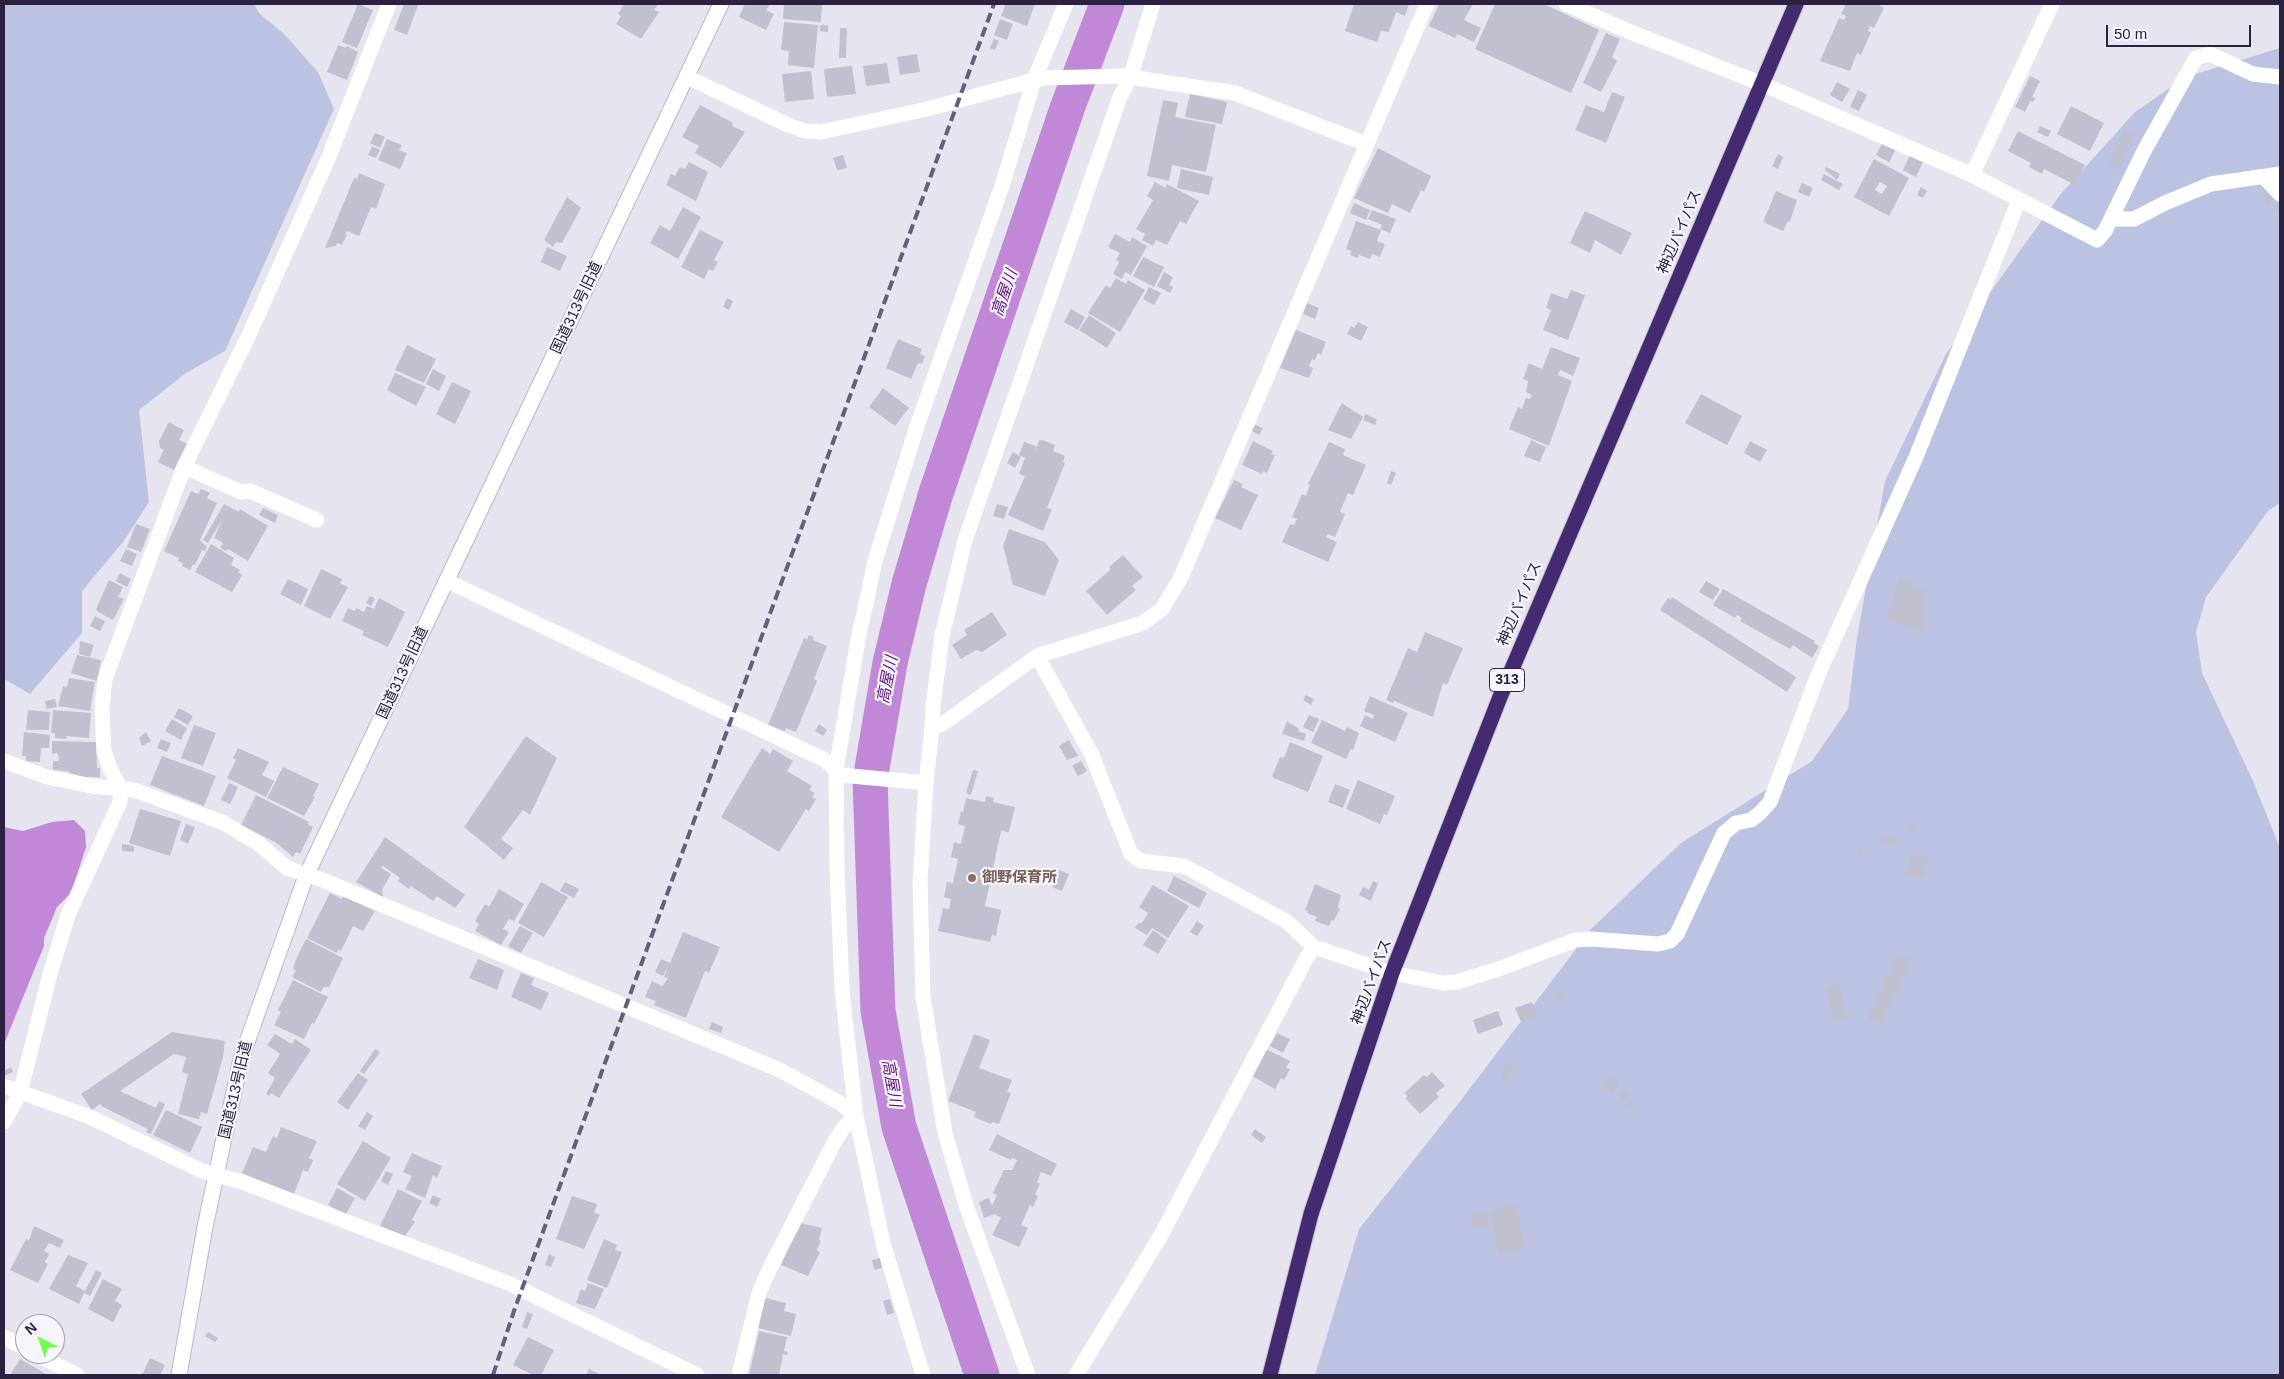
<!DOCTYPE html>
<html>
<head>
<meta charset="utf-8">
<style>
  body { margin:0 }
  #map { position:relative; width:2284px; height:1379px; overflow:hidden; background:#e5e4ef; font-family:Helvetica,sans-serif }
  canvas { display:block }
  .frame { position:absolute; inset:0; border:5px solid #2b2242; pointer-events:none }
  .north { position:absolute; left:15px; top:1314px; width:50px; height:50px; box-sizing:border-box; background:#f5f5fa; border:1px solid #a4a1b0; border-radius:50%; rotate:319deg; font-size:14px; font-weight:700; line-height:20px; text-align:center; color:#2b2242 }
  .north::after { content:''; display:block; margin:auto; width:18px; height:22px; background:#74fc55; clip-path:polygon(50% 0,100% 100%,50% 72%,0 100%) }
  .scale { position:absolute; left:2106px; top:25px; width:145px; height:22px; box-sizing:border-box; border:2px solid #2b2242; border-top:0; padding-left:6px; font-size:15px; line-height:18px; white-space:nowrap; color:#2b2242; -webkit-text-stroke:4px #f5f5fa; paint-order:stroke }
</style>
</head>
<body>
<div id="map">
<canvas width="2284" height="1379"></canvas>
<div class="frame"></div>
<div class="north">N</div>
<div class="scale">50 m</div>
</div>
<script>
const g = document.querySelector('canvas').getContext('2d');
g.lineJoin = 'round';
function fillPath(path, color) {
  g.fillStyle = color;
  g.fill(path, 'evenodd');
}
function poly(rows) {
  const path = new Path2D();
  for (const r of rows) {
    path.moveTo(r[0], r[1]);
    for (let i = 2; i < r.length; i += 2) path.lineTo(r[i], r[i + 1]);
  }
  return path;
}
function trace(path, color, width, dash) {
  g.strokeStyle = color;
  g.lineWidth = width;
  g.lineCap = dash ? 'butt' : 'round';
  g.setLineDash(dash || []);
  g.stroke(path);
}
function write(font, color, halo, rows, align = 'center') {
  g.font = font + ' Helvetica,"Noto Sans JP",sans-serif';
  g.lineWidth = 4.5;
  g.setLineDash([]);
  g.textBaseline = 'middle';
  g.strokeStyle = halo;
  g.fillStyle = color;
  for (const [text, x, y, turn = 0] of rows) {
    g.save();
    g.translate(x, y);
    g.rotate((+turn || 0) * Math.PI / 180);
    g.textAlign = isNaN(turn) ? turn : align;
    if (halo) g.strokeText(text, 0, 0);
    g.fillText(text, 0, 0);
    g.restore();
  }
}
fillPath(poly([
  [4,4,254,4,259,13,284,34,318,72,334,109,225,351,186,373,139,410,149,502,123,542,82,591,82,633,30,694,4,679],
  [2280,48,2280,503,2268,511,2206,597,2196,632,2202,673,2253,781,2280,848,2280,1375,1315,1375,1359,1229,1458,1104,1592,928,1681,843,1812,761,1848,709,1857,638,1885,481,1946,354,2060,195,2135,112,2186,77]
]), '#bcc2e1');
fillPath(poly([
  [74,820,85,831,86,847,71,893,57,907,44,938,44,946,4,1044,4,827,23,831,52,822]
]), '#c188d7');
trace(poly([
  [982,1375,899,1127,878,1011,870,780,890,663,909,584,936,493,1068,106,1107,4]
]), '#c188d7', 35);
fillPath(poly([
  [358,4,373,10,357,48,342,42],
  [404,4,418,5,407,35,394,30],
  [624,4,658,4,654,10,659,12,641,39,616,24,621,16,618,14],
  [745,4,770,4,766,10,774,14,766,30,739,17],
  [784,4,822,4,821,22,783,19],
  [1006,4,1035,4,1027,26,1001,16],
  [1354,4,1409,4,1405,16,1396,12,1389,32,1381,31,1377,42,1345,31],
  [1439,4,1473,4,1464,20,1481,28,1474,42,1457,34,1455,38,1429,26],
  [1495,4,1544,4,1599,30,1571,93,1475,49],
  [1846,4,1881,4,1880,6,1884,8,1874,28,1870,26,1868,31,1871,32,1861,55,1857,53,1850,71,1820,61,1839,18,1844,20,1846,16,1841,14],
  [1000,19,1013,24,1007,40,994,35],
  [784,22,818,25,814,68,788,65,789,51,781,50],
  [820,25,828,25,828,32,820,31],
  [840,28,847,28,846,58,839,58],
  [1606,33,1620,39,1612,57,1617,61,1601,92,1583,83],
  [994,39,999,41,995,50,990,48],
  [338,45,346,48,347,46,358,52,347,80,327,72],
  [917,54,920,72,900,75,897,57],
  [887,63,890,83,866,86,863,66],
  [852,66,856,94,827,97,824,69],
  [811,71,814,99,785,102,782,74],
  [2030,76,2040,81,2032,97,2035,98,2033,102,2030,101,2025,112,2015,107],
  [1837,82,1850,89,1842,102,1830,95],
  [1858,90,1867,95,1859,111,1850,107],
  [1612,92,1625,97,1606,143,1575,130,1586,105,1604,112],
  [1190,94,1227,102,1222,124,1185,117],
  [1163,100,1178,103,1175,117,1216,125,1206,172,1172,165,1169,181,1147,176],
  [700,105,733,123,732,126,745,132,721,168,695,153,699,146,682,137],
  [2071,106,2104,123,2090,151,2057,134],
  [2040,126,2051,131,2048,137,2037,132],
  [2018,131,2085,165,2075,185,2044,169,2042,174,2029,167,2031,163,2008,151],
  [2124,131,2135,135,2120,169,2109,164],
  [375,133,385,137,380,148,370,143],
  [387,139,402,145,399,150,407,153,400,169,378,160],
  [1883,142,1896,149,1889,162,1876,155],
  [372,146,380,150,376,158,368,155],
  [1378,148,1431,176,1424,192,1421,190,1410,213,1392,204,1388,213,1354,198],
  [1778,154,1783,157,1778,169,1772,166],
  [843,155,847,168,837,170,833,158],
  [1910,155,1923,162,1916,177,1903,170],
  [1874,159,1909,178,1889,216,1854,197],
  [1880,182,1887,186,1882,194,1875,190],
  [689,162,708,172,696,201,666,185,671,174,675,176,680,167,685,169],
  [1826,167,1840,174,1837,180,1825,170],
  [1181,169,1213,177,1209,195,1177,188],
  [359,173,385,184,376,209,371,207,359,236,347,231,345,234,347,235,342,245,337,243,336,246,325,248,354,178,357,179],
  [1824,174,1843,184,1839,190,1821,180],
  [1155,182,1165,188,1167,184,1199,201,1186,224,1180,221,1167,245,1156,240,1153,246,1142,240,1145,234,1136,229,1153,200,1147,196],
  [1802,183,1813,188,1809,197,1798,192],
  [1921,187,1927,191,1923,198,1917,195],
  [2266,188,2275,197,2267,205,2263,191],
  [1776,191,1797,200,1790,222,1788,221,1783,231,1763,222],
  [567,197,581,208,562,243,556,242,553,247,544,240],
  [2279,202,2280,203,2280,214,2273,206],
  [1354,203,1370,210,1366,220,1350,213],
  [683,207,701,217,678,259,650,243,660,225,670,231],
  [1372,210,1396,219,1390,233,1380,229,1382,225,1368,219],
  [1585,211,1632,233,1621,255,1595,240,1590,253,1570,243],
  [1356,221,1381,230,1377,241,1385,244,1380,257,1372,254,1370,259,1359,255,1358,258,1350,255,1351,251,1346,249],
  [700,230,724,242,714,260,718,262,713,271,709,269,704,279,681,267],
  [1115,234,1130,242,1132,237,1147,246,1131,275,1125,272,1122,279,1113,274,1119,262,1116,260,1120,253,1108,247],
  [547,247,567,256,560,271,541,262],
  [1143,257,1164,267,1154,287,1133,276],
  [1164,272,1173,277,1169,285,1173,287,1170,293,1157,286],
  [1116,278,1126,284,1128,280,1145,290,1120,332,1088,313,1106,285,1110,288],
  [1149,287,1161,293,1154,305,1143,299],
  [1571,290,1585,295,1568,340,1543,330,1551,310,1546,308,1551,293,1567,299],
  [727,298,733,301,729,310,723,307],
  [1307,303,1319,308,1315,319,1303,314],
  [1071,309,1085,317,1078,330,1064,322],
  [1089,315,1116,333,1107,348,1079,330],
  [1358,322,1368,327,1361,341,1347,334,1351,326,1354,328],
  [1296,330,1326,342,1321,355,1318,353,1315,360,1312,359,1309,366,1313,368,1309,378,1280,368],
  [898,339,922,349,920,354,925,356,922,364,918,363,911,379,886,368],
  [407,345,436,359,424,383,395,370],
  [1551,347,1580,358,1573,376,1560,370,1558,375,1572,381,1549,446,1509,429,1518,407,1522,409,1526,398,1530,399,1532,395,1526,392,1528,381,1523,379,1529,363,1542,369],
  [433,369,446,376,439,391,426,384],
  [395,373,426,387,416,406,387,390],
  [452,382,471,391,455,424,436,414],
  [883,388,909,408,895,426,869,407],
  [1701,394,1742,416,1727,445,1685,423],
  [1342,403,1363,417,1351,439,1328,430],
  [1365,414,1377,419,1375,425,1363,420],
  [169,422,184,430,179,440,187,444,174,470,158,462,164,450,160,448,159,441],
  [1255,425,1263,428,1259,435,1252,431],
  [1042,440,1055,445,1053,451,1065,456,1063,462,1065,463,1047,508,1052,509,1043,531,1008,515,1025,476,1019,474,1025,458,1019,455,1024,442,1036,446,1035,452,1039,441],
  [1531,440,1546,447,1540,462,1524,456],
  [1253,441,1273,451,1271,454,1275,455,1267,473,1263,471,1262,474,1242,465],
  [1750,441,1767,450,1760,462,1744,453],
  [1329,442,1345,449,1343,455,1366,465,1353,495,1348,493,1340,512,1345,514,1335,537,1328,534,1326,537,1337,542,1328,562,1282,542,1290,524,1294,525,1297,519,1292,517,1302,494,1306,496,1310,485,1308,484],
  [1013,452,1021,457,1015,468,1007,463],
  [1391,471,1396,473,1391,485,1387,483],
  [1234,480,1243,484,1241,487,1258,495,1241,530,1215,518],
  [201,489,210,493,207,498,217,503,200,540,207,547,205,551,202,550,195,565,193,564,190,570,182,566,183,563,178,561,179,558,164,551,191,491,198,494],
  [224,504,239,512,240,509,268,526,248,561,228,549,226,551,220,548,223,543,214,538,222,520,208,543,203,540],
  [997,504,1008,507,1004,519,993,516],
  [263,508,278,515,275,523,259,515],
  [136,524,150,529,141,552,127,547],
  [1009,529,1045,542,1059,560,1045,596,1013,585,1003,546],
  [211,544,234,558,231,565,240,570,238,572,242,575,232,592,195,572],
  [126,549,137,554,132,566,120,561],
  [1123,555,1143,577,1132,586,1136,590,1107,615,1086,591,1111,569,1109,567],
  [321,569,342,579,340,583,348,587,330,619,304,606],
  [120,573,131,579,127,587,116,581],
  [1900,577,1916,583,1914,588,1927,592,1924,633,1886,619],
  [288,579,308,589,301,605,280,594],
  [109,580,123,587,118,597,124,599,113,620,98,612,96,609],
  [1706,581,1720,589,1713,600,1699,592],
  [1723,589,1815,641,1814,643,1819,646,1812,658,1793,645,1790,649,1740,621,1742,618,1737,615,1735,618,1713,605],
  [370,596,375,599,371,606,366,603],
  [1672,597,1796,677,1787,692,1660,610,1668,598,1670,600],
  [379,598,405,612,388,647,362,635,364,631,342,621,348,608,355,611,356,608,364,612,367,606,374,609],
  [992,612,1007,635,982,652,976,650,961,659,952,645,967,635,964,630],
  [95,616,105,621,100,631,90,626],
  [1425,632,1463,648,1447,685,1443,683,1433,717,1394,701,1393,703,1386,700,1408,648,1417,652],
  [809,635,814,637,813,640,827,646,814,679,817,681,796,732,786,728,785,731,768,725,804,638,807,639],
  [80,641,94,645,90,657,79,654],
  [77,655,101,660,97,681,71,673],
  [69,678,95,682,90,711,58,706,63,686,67,687],
  [1306,695,1314,699,1311,705,1303,700],
  [1370,696,1408,713,1395,742,1360,726,1365,715,1373,719,1374,715,1364,711],
  [55,699,57,707,47,709,45,701],
  [179,708,193,716,188,725,174,717],
  [28,710,50,712,49,730,26,730],
  [53,710,91,713,89,738,66,736,66,739,55,738,55,733,51,733],
  [1309,715,1319,719,1313,732,1303,727],
  [172,719,187,728,181,740,165,731],
  [1322,720,1345,731,1347,727,1359,733,1353,750,1351,749,1346,759,1311,743],
  [1287,721,1299,729,1298,731,1306,734,1304,741,1282,734],
  [819,724,827,730,823,736,815,731],
  [194,725,216,733,203,766,181,758],
  [24,732,50,735,49,748,41,748,40,762,26,761,26,756,22,756],
  [146,732,151,741,142,746,139,738],
  [526,736,557,758,530,815,523,810,501,839,513,848,504,860,464,827],
  [161,739,171,743,167,752,157,748],
  [1069,740,1078,756,1067,760,1059,746],
  [52,741,96,742,97,768,100,768,100,777,85,777,70,773,68,771,53,770,53,761,59,761,58,753,52,754],
  [1290,742,1323,756,1308,792,1274,778,1272,776,1280,757,1284,758],
  [238,748,269,762,262,775,274,781,266,797,227,778,236,760,233,758],
  [762,748,770,754,773,749,793,761,787,771,812,786,809,790,815,793,812,797,816,799,809,811,806,809,779,852,721,817],
  [162,756,216,776,204,806,150,785],
  [1081,761,1087,771,1078,776,1072,766],
  [283,767,319,784,313,796,315,797,304,816,267,798],
  [973,770,978,771,971,795,966,793],
  [1358,780,1395,796,1387,815,1384,814,1380,824,1346,809],
  [229,783,238,787,230,804,221,800],
  [1335,784,1350,790,1343,808,1328,802],
  [256,795,309,822,308,824,313,827,300,854,296,852,293,857,275,842,241,825],
  [986,796,994,798,993,802,1015,807,1009,832,1001,831,985,906,1001,910,996,936,992,935,990,942,938,931,943,908,949,909,951,899,944,897,947,882,953,883,958,859,951,857,954,842,961,844,965,826,958,824,961,811,963,812,966,798,985,802],
  [140,809,181,821,170,856,129,843],
  [1914,822,1916,829,1910,831,1908,824],
  [186,824,195,827,188,844,180,840],
  [385,837,465,895,455,908,437,896,433,901,411,886,409,889,398,881,400,878,383,866,381,868,391,874,382,890,383,897,356,882],
  [1898,837,1898,844,1881,845,1881,838],
  [122,844,134,846,134,852,122,851],
  [1860,846,1864,848,1859,856,1856,853],
  [1911,855,1928,858,1923,878,1906,874],
  [1059,870,1069,874,1062,891,1052,887],
  [1174,876,1207,893,1199,908,1167,891],
  [1373,881,1378,883,1371,901,1359,895,1363,887,1369,890],
  [541,882,568,897,544,937,518,923],
  [565,882,579,889,574,898,560,891],
  [1315,884,1341,895,1338,907,1340,908,1334,921,1332,920,1329,926,1315,921,1317,917,1307,913,1308,911,1305,910],
  [1153,885,1189,906,1168,938,1152,928,1147,935,1135,928,1139,922,1141,924,1148,913,1139,907],
  [499,889,524,904,514,921,509,919,503,929,509,932,501,945,475,931,479,924,475,921,485,904,489,907],
  [330,893,342,899,343,896,375,911,363,931,353,926,341,951,338,949,337,953,307,938],
  [1197,921,1204,926,1197,936,1190,932],
  [520,926,533,933,521,953,508,946],
  [1153,930,1167,940,1158,954,1143,945],
  [683,932,720,947,709,973,705,971,686,1018,654,1005,656,1001,645,997,652,981,662,986,668,979,664,977,668,966,663,976,655,972,661,959,670,963],
  [306,939,343,958,329,987,323,987,321,992,292,977,296,971,293,969,296,959],
  [1899,954,1912,961,1880,1025,1867,1018],
  [478,959,504,970,497,990,469,978],
  [521,973,534,978,531,985,549,993,541,1010,511,997],
  [293,980,328,997,314,1024,312,1023,304,1039,274,1025,281,1012,278,1010],
  [1839,984,1846,1019,1833,1021,1826,987],
  [1564,990,1565,1000,1555,1002,1553,992],
  [1532,1002,1538,1017,1522,1024,1515,1008],
  [1498,1011,1503,1025,1478,1034,1473,1020],
  [712,1022,723,1027,721,1033,709,1029],
  [172,1032,225,1041,223,1057,207,1114,201,1112,199,1119,178,1114,188,1074,182,1072,186,1057,174,1054,120,1091,156,1108,159,1101,165,1104,151,1134,146,1132,148,1129,103,1107,100,1104,92,1110,81,1094],
  [1277,1033,1290,1039,1283,1053,1270,1046],
  [275,1034,292,1044,295,1039,311,1050,279,1098,271,1093,269,1096,266,1094,275,1078,268,1073,280,1054,267,1045],
  [974,1034,990,1040,979,1068,1012,1080,1007,1092,1011,1093,999,1124,992,1122,991,1124,974,1117,976,1112,948,1101],
  [375,1049,380,1052,364,1074,360,1071],
  [1266,1049,1290,1061,1286,1068,1290,1069,1284,1080,1281,1078,1275,1089,1252,1076],
  [1504,1064,1512,1066,1510,1081,1502,1080],
  [11,1067,13,1072,4,1076,4,1071],
  [1432,1072,1445,1086,1436,1093,1439,1097,1420,1114,1405,1098,1408,1096,1404,1093,1424,1075,1427,1077],
  [358,1073,368,1080,348,1110,337,1102],
  [1609,1076,1619,1083,1612,1094,1601,1086],
  [1619,1091,1629,1091,1629,1099,1619,1100],
  [1626,1101,1634,1101,1635,1107,1626,1107],
  [166,1110,202,1127,190,1153,153,1135],
  [367,1112,373,1116,365,1130,358,1126],
  [281,1127,317,1141,309,1158,313,1160,308,1172,303,1170,294,1194,242,1173,253,1147,266,1152,273,1136,277,1138],
  [1255,1129,1266,1137,1262,1143,1251,1135],
  [997,1134,1057,1164,1051,1176,1041,1172,1037,1182,1040,1184,1035,1194,1038,1196,1033,1207,1030,1205,1021,1225,1028,1228,1019,1247,992,1235,1001,1218,995,1214,984,1218,979,1202,989,1198,992,1206,997,1195,993,1193,1004,1170,1012,1170,1017,1160,1012,1158,1011,1160,989,1150],
  [363,1141,391,1158,365,1201,337,1184],
  [412,1153,442,1166,437,1178,433,1175,425,1198,405,1189,412,1176,403,1172],
  [386,1171,393,1174,388,1185,381,1181],
  [337,1188,355,1198,346,1214,328,1205],
  [398,1189,422,1201,412,1220,415,1222,405,1236,380,1226],
  [433,1195,441,1199,437,1207,429,1203],
  [572,1196,597,1204,594,1213,600,1214,584,1249,556,1239],
  [1516,1205,1525,1248,1499,1254,1490,1211],
  [1487,1212,1490,1226,1474,1230,1470,1216],
  [800,1223,822,1228,819,1240,821,1241,817,1250,820,1252,808,1276,781,1265,796,1230,798,1231],
  [34,1226,64,1240,60,1248,49,1243,44,1251,49,1254,45,1262,48,1264,38,1283,10,1270,26,1239,29,1240],
  [604,1239,617,1245,615,1250,622,1252,607,1288,587,1280],
  [549,1254,555,1257,551,1267,545,1265],
  [68,1255,88,1263,76,1286,85,1291,96,1270,102,1273,90,1296,84,1293,79,1304,49,1289],
  [880,1258,882,1268,874,1270,872,1260],
  [103,1279,122,1289,115,1301,122,1305,113,1322,88,1309],
  [588,1283,604,1289,595,1309,576,1303,581,1289,585,1291],
  [765,1298,786,1303,784,1311,796,1314,791,1336,758,1328],
  [890,1299,894,1313,887,1315,883,1301],
  [527,1312,533,1314,527,1329,522,1327],
  [759,1331,787,1337,784,1351,788,1352,787,1355,783,1354,779,1375,749,1375],
  [208,1332,218,1338,215,1342,205,1336],
  [528,1337,554,1350,541,1375,533,1375,513,1365],
  [150,1358,165,1365,160,1375,142,1375],
  [20,1359,46,1374,45,1375,10,1375],
  [589,1369,602,1375,586,1375]
]), '#c1c0d0');
const secondary = poly([
  [179,1375,205,1227,241,1059,306,876,721,4]
]);
const highway = poly([
  [1270,1375,1311,1214,1392,973,1500,697,1796,4]
]);
trace(secondary, '#bbb6cf', 17);
trace(highway, '#c4c1ca', 17);
trace(poly([
  [1566,4,1628,31,1762,84,1972,175,2097,240,2105,231,2144,151,2196,58,2210,54,2253,74,2280,77],
  [687,77,788,125,805,131,821,132,927,109,1042,78,1123,76,1235,93,1366,144],
  [1972,175,2052,4],
  [2265,178,2280,194],
  [2111,219,2134,219,2165,203,2211,184,2280,174],
  [184,467,241,492,250,491,317,520],
  [447,581,825,760,841,775,926,783,932,728,944,723,1037,656,1143,623,1162,609,1181,577,1427,4],
  [1037,656,1091,753,1131,854,1141,861,1184,866,1286,921,1314,947],
  [932,728,933,706,942,636,965,540,1120,97,1130,78,1153,4],
  [4,761,47,777,92,786,134,790,222,822,259,844,287,868,325,881,780,1070,840,1103,856,1116],
  [926,783,920,882,923,997,945,1133,967,1208,1028,1375],
  [4,1086,90,1117,202,1171,242,1182,508,1283,697,1375],
  [4,1122,20,1093,50,974,68,915,120,802,121,789,110,769,104,751,102,707,105,679,184,467,248,337,328,159,389,4],
  [4,1337,25,1348],
  [36,1354,77,1375],
  [739,1375,759,1293,770,1268,835,1141,844,1127,856,1116],
  [923,1375,883,1243,856,1116,842,990,837,868,836,770,858,640,875,561,917,426,1003,183,1034,80,1066,4],
  [1076,1375,1160,1237,1306,959,1314,947,1392,973,1443,983,1457,982,1501,968,1576,940,1592,939,1658,944,1670,941,1677,934,1724,833,1736,823,1751,820,1760,813,1770,802,1818,675,1916,457,2019,200]
]), '#fff', 15);
trace(secondary, '#fff', 15);
trace(highway, '#442b71', 15);
trace(poly([
  [493,1375,515,1308,994,4]
]), '#665c7d', 4, [10, 5]);
for (const [x, y, r, color] of [
  [972,878,5,"#8d6e63"]
]) {
  const dot = new Path2D();
  dot.arc(x, y, r, 0, 2 * Math.PI);
  g.fillStyle = color;
  g.fill(dot);
  trace(dot, '#f5f5fa', 2);
}
for (const [x, y, w] of [
  [1507,680,35]
]) {
  const box = new Path2D();
  box.roundRect(x - w / 2, y - 11.5, w, 23, 4);
  g.fillStyle = '#f5f5fa';
  g.fill(box);
  trace(box, '#2b2242', 1);
}
write('bold 14px', '#2b2242', null, [
  ["313",1507,680]
]);
write('15px', '#2b2242', '#f5f5fa', [
  ["神辺バイパス",1680,232,-67],
  ["国道313号旧道",577,308,-65],
  ["神辺バイパス",1520,604,-67],
  ["国道313号旧道",403,673,-65],
  ["神辺バイパス",1372,982,-70],
  ["国道313号旧道",236,1090,-77]
]);
write('bold 15px', '#785e54', '#f5f5fa', [
  ["御野保育所",982,878]
], 'left');
write('italic 16px', '#661683', '#f5f5fa', [
  ["高屋川",1005,293,-71],
  ["高屋川",888,680,-79],
  ["高屋川",891,1083,80]
]);
</script>
</body>
</html>
